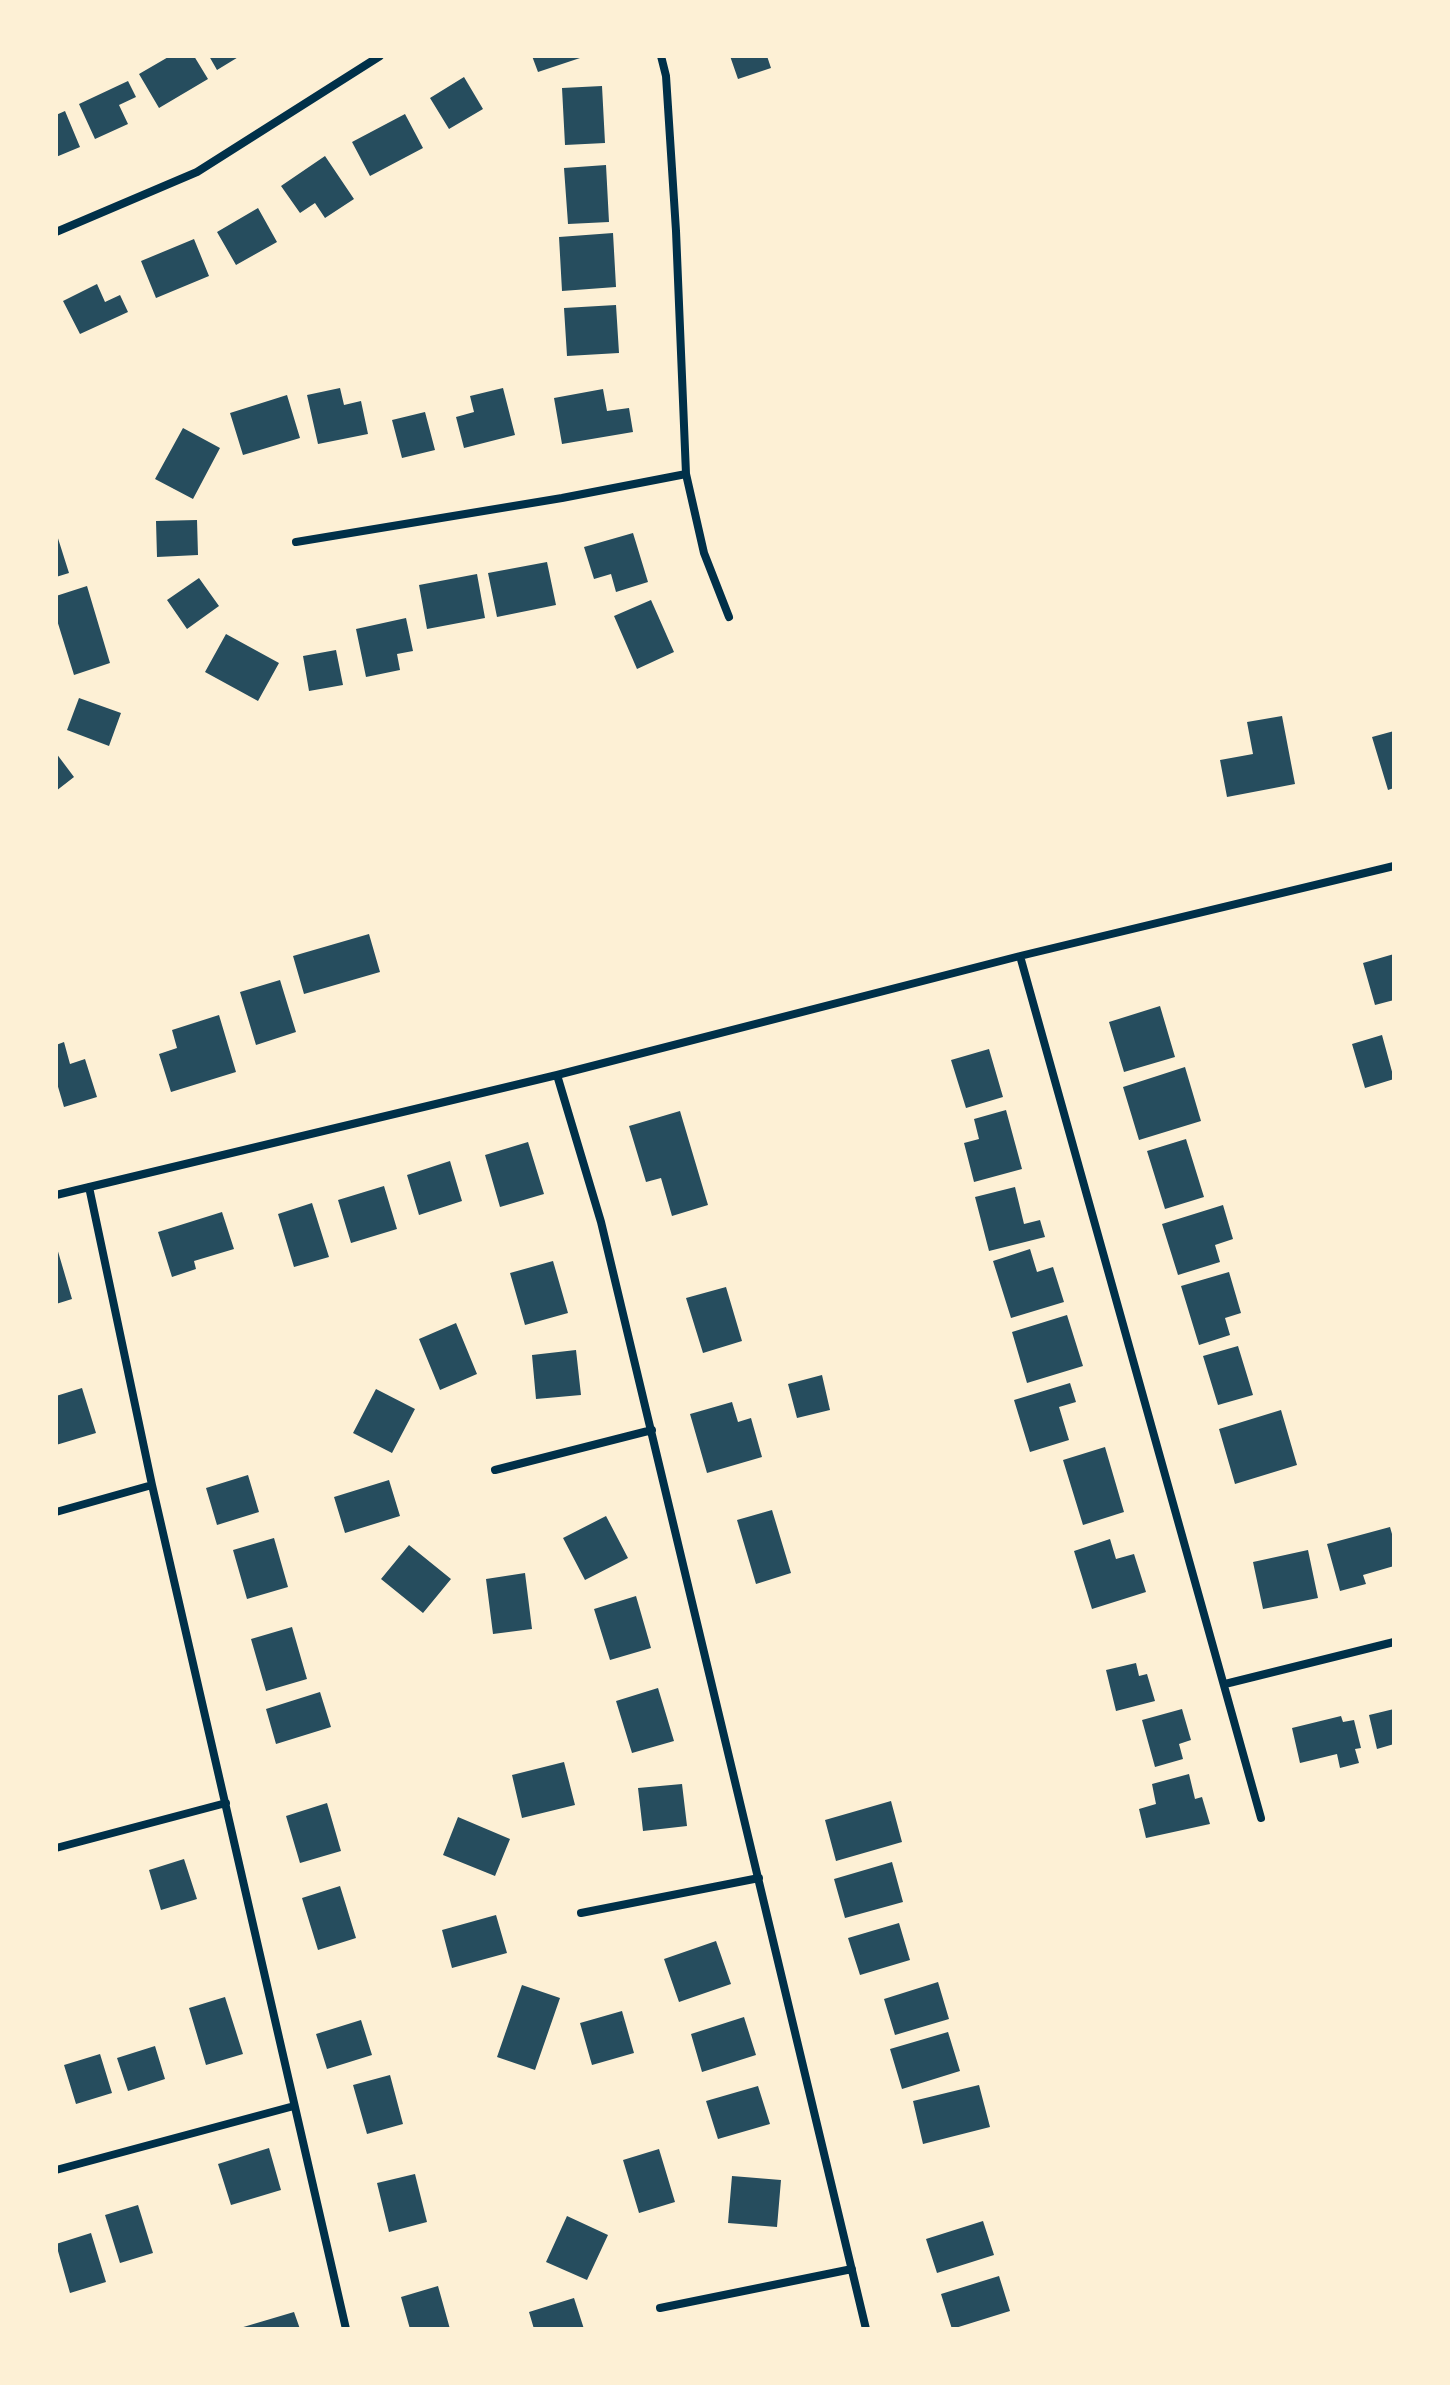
<!DOCTYPE html>
<html>
<head>
<meta charset="utf-8">
<style>
  body { margin:0 }
  #map { position:relative; width:1450px; height:2385px; overflow:hidden; background:#fdf0d5; font-family:"Noto Sans",sans-serif }
  canvas { display:block }
  .frame { position:absolute; inset:0; border:58px solid #fdf0d5; pointer-events:none }
</style>
</head>
<body>
<div id="map">
<canvas width="1450" height="2385"></canvas>
<div class="frame"></div>
</div>
<script>
const g = document.querySelector('canvas').getContext('2d');
g.lineJoin = 'round';
function fillPath(path, color) {
  g.fillStyle = color;
  g.fill(path, 'evenodd');
}
function poly(rows) {
  const path = new Path2D();
  for (const r of rows) {
    path.moveTo(r[0], r[1]);
    for (let i = 2; i < r.length; i += 2) path.lineTo(r[i], r[i + 1]);
  }
  return path;
}
function trace(path, color, width, dash) {
  g.strokeStyle = color;
  g.lineWidth = width;
  g.lineCap = dash ? 'butt' : 'round';
  g.setLineDash(dash || []);
  g.stroke(path);
}
fillPath(poly([
  [170,56,194,56,208,79,159,108,139,74],
  [209,56,240,56,217,70],
  [532,56,583,56,583,57,538,72],
  [730,56,767,56,771,68,738,79],
  [464,77,483,109,449,129,430,98],
  [128,81,136,97,119,105,128,124,95,139,79,104],
  [602,86,605,143,565,145,562,88],
  [65,111,80,147,56,157,56,115],
  [405,114,423,148,370,176,352,142],
  [325,156,354,199,325,218,315,203,300,213,281,186],
  [606,165,609,222,568,224,564,168],
  [258,208,277,242,236,265,217,232],
  [613,233,616,287,562,291,559,237],
  [194,239,209,276,156,298,141,261],
  [97,284,105,302,120,295,128,312,80,334,63,301],
  [616,305,619,353,567,356,564,308],
  [340,388,344,405,361,401,368,434,318,444,307,395],
  [503,388,515,435,464,448,456,417,474,412,470,396],
  [603,389,607,411,629,408,633,432,562,444,554,398],
  [287,395,300,438,243,455,230,413],
  [425,412,435,450,402,458,392,420],
  [183,428,220,448,193,499,155,479],
  [197,520,198,555,157,557,156,521],
  [56,532,69,573,56,577],
  [633,533,648,582,616,592,611,574,594,579,584,547],
  [547,562,556,605,497,617,488,573],
  [477,574,485,618,427,629,419,585],
  [199,578,219,606,187,629,167,600],
  [87,586,110,663,74,675,56,617,56,596],
  [651,600,674,652,637,669,614,616],
  [406,618,413,651,397,654,400,670,366,677,356,629],
  [226,634,279,663,258,701,205,672],
  [336,650,343,685,309,691,303,656],
  [79,698,121,713,109,746,67,730],
  [1282,716,1295,784,1227,797,1220,760,1253,754,1247,722],
  [1394,731,1394,788,1388,790,1372,737],
  [56,753,74,777,56,791],
  [369,934,380,972,304,994,293,956],
  [1394,954,1394,1000,1375,1005,1363,963],
  [280,980,296,1032,256,1045,240,992],
  [1160,1006,1175,1057,1124,1072,1109,1022],
  [219,1015,236,1072,171,1092,159,1054,177,1048,172,1030],
  [1382,1035,1394,1079,1365,1088,1352,1044],
  [64,1042,70,1064,85,1059,97,1097,64,1107,56,1080,56,1045],
  [989,1049,1003,1097,966,1108,951,1060],
  [1185,1067,1201,1121,1139,1140,1123,1087],
  [1006,1110,1022,1169,974,1182,964,1143,979,1139,974,1119],
  [680,1111,708,1205,672,1216,661,1178,646,1182,629,1126],
  [1186,1139,1204,1197,1165,1209,1147,1151],
  [528,1142,544,1194,500,1207,485,1155],
  [450,1161,462,1201,419,1215,407,1175],
  [384,1186,397,1229,351,1243,338,1200],
  [1015,1187,1024,1224,1040,1220,1045,1237,989,1251,975,1197],
  [312,1203,329,1257,294,1267,278,1214],
  [1223,1205,1233,1239,1215,1245,1220,1262,1178,1275,1162,1224],
  [222,1212,234,1249,194,1261,196,1269,172,1277,158,1232],
  [57,1248,72,1299,56,1304,56,1249],
  [1030,1249,1037,1272,1053,1267,1064,1302,1011,1318,993,1261],
  [553,1261,568,1313,525,1325,510,1273],
  [1229,1272,1241,1313,1225,1318,1230,1335,1199,1345,1181,1286],
  [726,1287,742,1341,703,1353,686,1298],
  [1067,1315,1083,1366,1027,1383,1012,1332],
  [456,1323,477,1374,440,1390,419,1339],
  [1238,1346,1253,1395,1218,1405,1203,1356],
  [576,1350,581,1395,536,1399,532,1355],
  [822,1375,830,1410,797,1418,788,1384],
  [1070,1383,1076,1402,1059,1407,1069,1440,1030,1452,1014,1400],
  [82,1388,96,1433,56,1445,56,1396],
  [376,1389,415,1409,392,1453,353,1433],
  [732,1402,738,1422,751,1418,762,1457,707,1473,690,1414],
  [1281,1410,1297,1465,1235,1484,1219,1429],
  [1105,1447,1124,1512,1083,1525,1063,1460],
  [248,1475,259,1512,217,1525,206,1488],
  [389,1480,400,1516,345,1533,334,1497],
  [772,1510,791,1573,756,1584,737,1520],
  [606,1516,628,1558,585,1580,563,1538],
  [1390,1527,1394,1541,1394,1566,1363,1575,1366,1584,1340,1591,1327,1544],
  [274,1538,288,1587,247,1599,233,1550],
  [1110,1539,1116,1559,1134,1554,1146,1592,1092,1609,1074,1551],
  [409,1545,451,1579,423,1613,381,1579],
  [1308,1550,1318,1598,1263,1609,1253,1562],
  [525,1573,532,1629,493,1634,486,1579],
  [636,1596,651,1648,610,1660,594,1609],
  [292,1627,307,1679,266,1691,251,1639],
  [1136,1663,1139,1676,1147,1674,1155,1701,1116,1711,1106,1670],
  [658,1688,674,1741,632,1753,616,1701],
  [320,1692,331,1727,276,1744,266,1709],
  [1182,1709,1191,1740,1179,1744,1183,1759,1155,1767,1142,1720],
  [1394,1709,1394,1744,1377,1749,1369,1715],
  [1341,1716,1343,1722,1354,1720,1361,1748,1355,1749,1359,1763,1340,1768,1337,1754,1300,1763,1292,1728],
  [564,1762,575,1805,522,1818,512,1775],
  [1189,1774,1195,1799,1202,1797,1210,1824,1146,1838,1139,1809,1156,1804,1152,1784],
  [682,1784,687,1826,643,1831,638,1788],
  [891,1801,902,1842,836,1861,825,1820],
  [327,1803,341,1851,300,1863,286,1816],
  [458,1817,510,1839,495,1876,443,1855],
  [184,1859,197,1899,161,1910,149,1870],
  [892,1862,903,1902,845,1918,834,1879],
  [340,1886,356,1938,318,1950,302,1898],
  [496,1915,507,1953,452,1968,442,1930],
  [899,1923,910,1960,860,1975,848,1938],
  [716,1941,731,1984,679,2002,664,1959],
  [938,1982,949,2019,895,2035,884,1999],
  [522,1985,560,1998,535,2070,497,2057],
  [225,1997,243,2054,206,2065,189,2008],
  [622,2011,634,2053,592,2065,580,2023],
  [744,2017,756,2055,702,2072,691,2034],
  [361,2020,372,2055,327,2069,316,2034],
  [948,2032,960,2071,902,2089,890,2049],
  [155,2046,165,2079,128,2091,117,2058],
  [100,2054,112,2093,76,2104,64,2065],
  [390,2075,403,2124,367,2134,353,2085],
  [979,2085,990,2127,923,2144,913,2101],
  [758,2086,770,2124,718,2139,706,2101],
  [269,2148,281,2190,231,2205,218,2164],
  [659,2149,675,2202,639,2213,623,2160],
  [415,2174,427,2222,389,2232,377,2183],
  [732,2176,781,2180,777,2227,728,2223],
  [138,2205,153,2253,120,2263,105,2215],
  [567,2216,608,2235,587,2280,546,2262],
  [983,2221,994,2255,937,2273,926,2239],
  [91,2233,106,2282,70,2293,56,2244],
  [999,2276,1010,2311,952,2329,941,2294],
  [438,2286,450,2329,410,2329,401,2297],
  [574,2298,584,2329,534,2329,529,2312],
  [294,2312,300,2329,240,2329,240,2328]
]), '#264d5e');
trace(poly([
  [661,56,666,76,676,231,686,474,704,553,729,617],
  [56,232,197,172,380,56],
  [296,542,562,498,686,474],
  [1020,956,1261,1818],
  [557,1075,601,1222,866,2329],
  [89,1187,152,1485,346,2329],
  [56,1195,557,1075,1020,956,1394,866],
  [495,1470,652,1430],
  [56,1512,152,1485],
  [1225,1684,1394,1642],
  [56,1848,226,1803],
  [581,1913,759,1878],
  [56,2170,294,2106],
  [660,2308,852,2269]
]), '#003049', 8);
</script>
</body>
</html>
